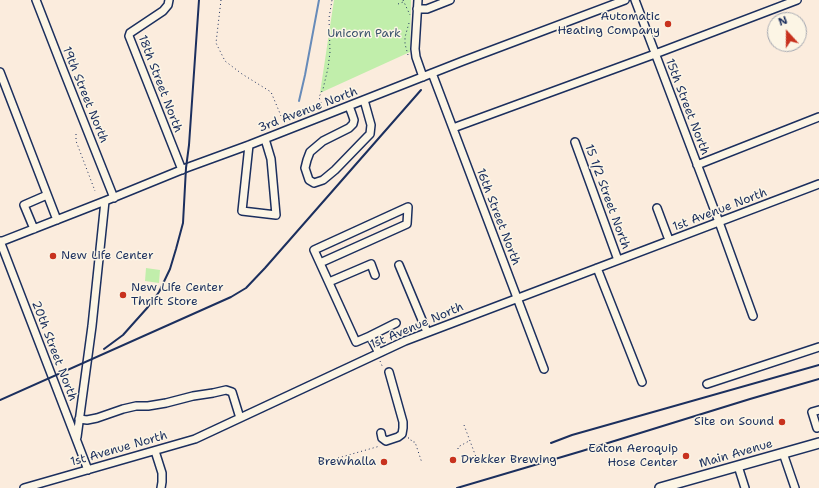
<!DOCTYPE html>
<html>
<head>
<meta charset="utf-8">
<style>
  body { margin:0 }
  #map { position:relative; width:819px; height:488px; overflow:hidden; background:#fbecdd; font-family:"Shantell Sans",sans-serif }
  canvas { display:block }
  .north { position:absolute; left:767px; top:12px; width:40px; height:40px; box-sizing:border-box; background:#fcf5e5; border:1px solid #a2a6af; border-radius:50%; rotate:339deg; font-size:11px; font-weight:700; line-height:16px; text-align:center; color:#1b2f5e }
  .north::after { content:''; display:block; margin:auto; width:14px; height:18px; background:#c8321e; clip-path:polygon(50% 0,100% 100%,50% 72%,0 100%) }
</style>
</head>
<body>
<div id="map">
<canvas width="819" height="488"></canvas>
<div class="north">N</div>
</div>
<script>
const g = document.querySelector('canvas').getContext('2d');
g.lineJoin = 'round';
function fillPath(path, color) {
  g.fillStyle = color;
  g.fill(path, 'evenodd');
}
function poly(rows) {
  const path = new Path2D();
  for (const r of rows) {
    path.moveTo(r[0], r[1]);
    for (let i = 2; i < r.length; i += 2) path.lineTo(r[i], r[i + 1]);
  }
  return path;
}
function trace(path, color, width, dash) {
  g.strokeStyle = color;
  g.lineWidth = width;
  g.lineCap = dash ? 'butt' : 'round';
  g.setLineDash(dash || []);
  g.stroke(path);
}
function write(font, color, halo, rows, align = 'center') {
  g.font = font + ' "Shantell Sans",sans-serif';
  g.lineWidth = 3;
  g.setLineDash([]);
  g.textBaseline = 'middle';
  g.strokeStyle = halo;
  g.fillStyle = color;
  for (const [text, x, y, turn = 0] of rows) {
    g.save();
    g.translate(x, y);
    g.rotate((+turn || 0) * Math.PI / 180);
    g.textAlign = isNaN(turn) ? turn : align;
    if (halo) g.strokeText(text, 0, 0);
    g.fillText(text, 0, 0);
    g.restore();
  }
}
fillPath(poly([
  [334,0,411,0,410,52,320,93],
  [146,268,160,270,159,283,145,281]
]), '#c1eeab');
trace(poly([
  [299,101,305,75,319,0]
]), '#678bb9', 2);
const minor = poly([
  [36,0,64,72,114,198],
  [169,0,168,5,163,11,130,33,129,36,182,170],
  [418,0,415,49,416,57,423,77],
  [635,0,719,222,753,316],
  [417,9,427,9,450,0],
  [0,72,57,220],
  [432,73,544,369],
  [349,106,352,114,354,120,353,124,349,128,323,141,310,152,307,160,305,168,309,180,314,183,323,180,335,170,367,137,370,134,371,125,364,100],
  [453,128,655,54,797,0],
  [575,142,618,260],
  [249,145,242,211,276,215,271,159,265,139],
  [697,165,819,117],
  [657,208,669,240],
  [34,229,24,205,47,195],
  [0,241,88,470],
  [0,242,105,201,186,168,249,145,463,61,625,0],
  [320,263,407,224,408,207,314,250,356,342,370,336,379,353],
  [399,265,427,332],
  [597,268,642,382],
  [329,282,371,264,375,275],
  [370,336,396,323],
  [707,384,819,347],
  [79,419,87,420,97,418,123,409,136,406,148,406,166,403,193,396,213,393,226,390,232,392,240,418],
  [817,428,812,412,819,410],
  [381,433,382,438,386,441,398,437,402,434,403,428,403,422,389,372],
  [77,437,92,326,105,201],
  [155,451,162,473,162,482,161,488],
  [783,453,795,488],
  [738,466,745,488],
  [24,488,195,439,405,341,819,184]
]);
const major = poly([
  [660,488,819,443]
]);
trace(minor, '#1b2f5e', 10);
trace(major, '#1b2f5e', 12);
trace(poly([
  [221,0,216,43,225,61,242,74,271,92,284,123],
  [403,0,410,15],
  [398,4,403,2],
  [408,55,405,44,405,37,409,23],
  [321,103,319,97,323,89,328,68,330,52,329,18,332,0],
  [76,134,76,141,95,191],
  [380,361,383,368],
  [464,425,476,457,474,458],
  [408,438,410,438,412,442,415,442,422,463],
  [458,449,458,447,469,441],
  [338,458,380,446]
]), '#1b2f5e', 1, [1, 3]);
trace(minor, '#fcf5e5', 7);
trace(major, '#fcf5e5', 9);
trace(poly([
  [104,349,123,335,131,326,148,307,159,292,170,269,176,249,183,223,186,168,189,145,199,0],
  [0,400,231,297,246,288,265,268,421,90],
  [551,443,572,435,819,365],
  [457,488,582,451,750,399,819,379]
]), '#1b2f5e', 2);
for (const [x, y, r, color] of [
  [668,24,4,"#c8321e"],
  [53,256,4,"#c8321e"],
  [123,295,4,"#c8321e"],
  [782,422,4,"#c8321e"],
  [686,456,4,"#c8321e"],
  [453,460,4,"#c8321e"],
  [384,462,4,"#c8321e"]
]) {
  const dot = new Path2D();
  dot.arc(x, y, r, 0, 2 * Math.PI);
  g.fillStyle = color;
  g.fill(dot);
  trace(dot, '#fcf5e5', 1.5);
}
write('12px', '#1b2f5e', '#fcf5e5', [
  ["Automatic",660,17],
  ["Heating Company",660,31],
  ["New Life Center",61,256,"left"],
  ["New Life Center",131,288,"left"],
  ["Thrift Store",131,302,"left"],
  ["Site on Sound",774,422],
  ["Eaton Aeroquip",678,449],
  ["Hose Center",678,463],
  ["Drekker Brewing",461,460,"left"],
  ["Brewhalla",376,462]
], 'right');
write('12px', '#3c556d', '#fcf5e5', [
  ["Unicorn Park",364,34]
]);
write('12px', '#1b2f5e', '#fcf5e5', [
  ["18th Street North",160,84,69],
  ["19th Street North",85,95,68],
  ["15th Street North",687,107,69],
  ["3rd Avenue North",308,110,-21],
  ["15 1/2 Street North",607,197,70],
  ["1st Avenue North",720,210,-21],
  ["16th Street North",498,217,69],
  ["1st Avenue North",417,326,-23],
  ["20th Street North",54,351,69],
  ["1st Avenue North",119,449,-16],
  ["Main Avenue",736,454,-16]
]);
</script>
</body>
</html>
